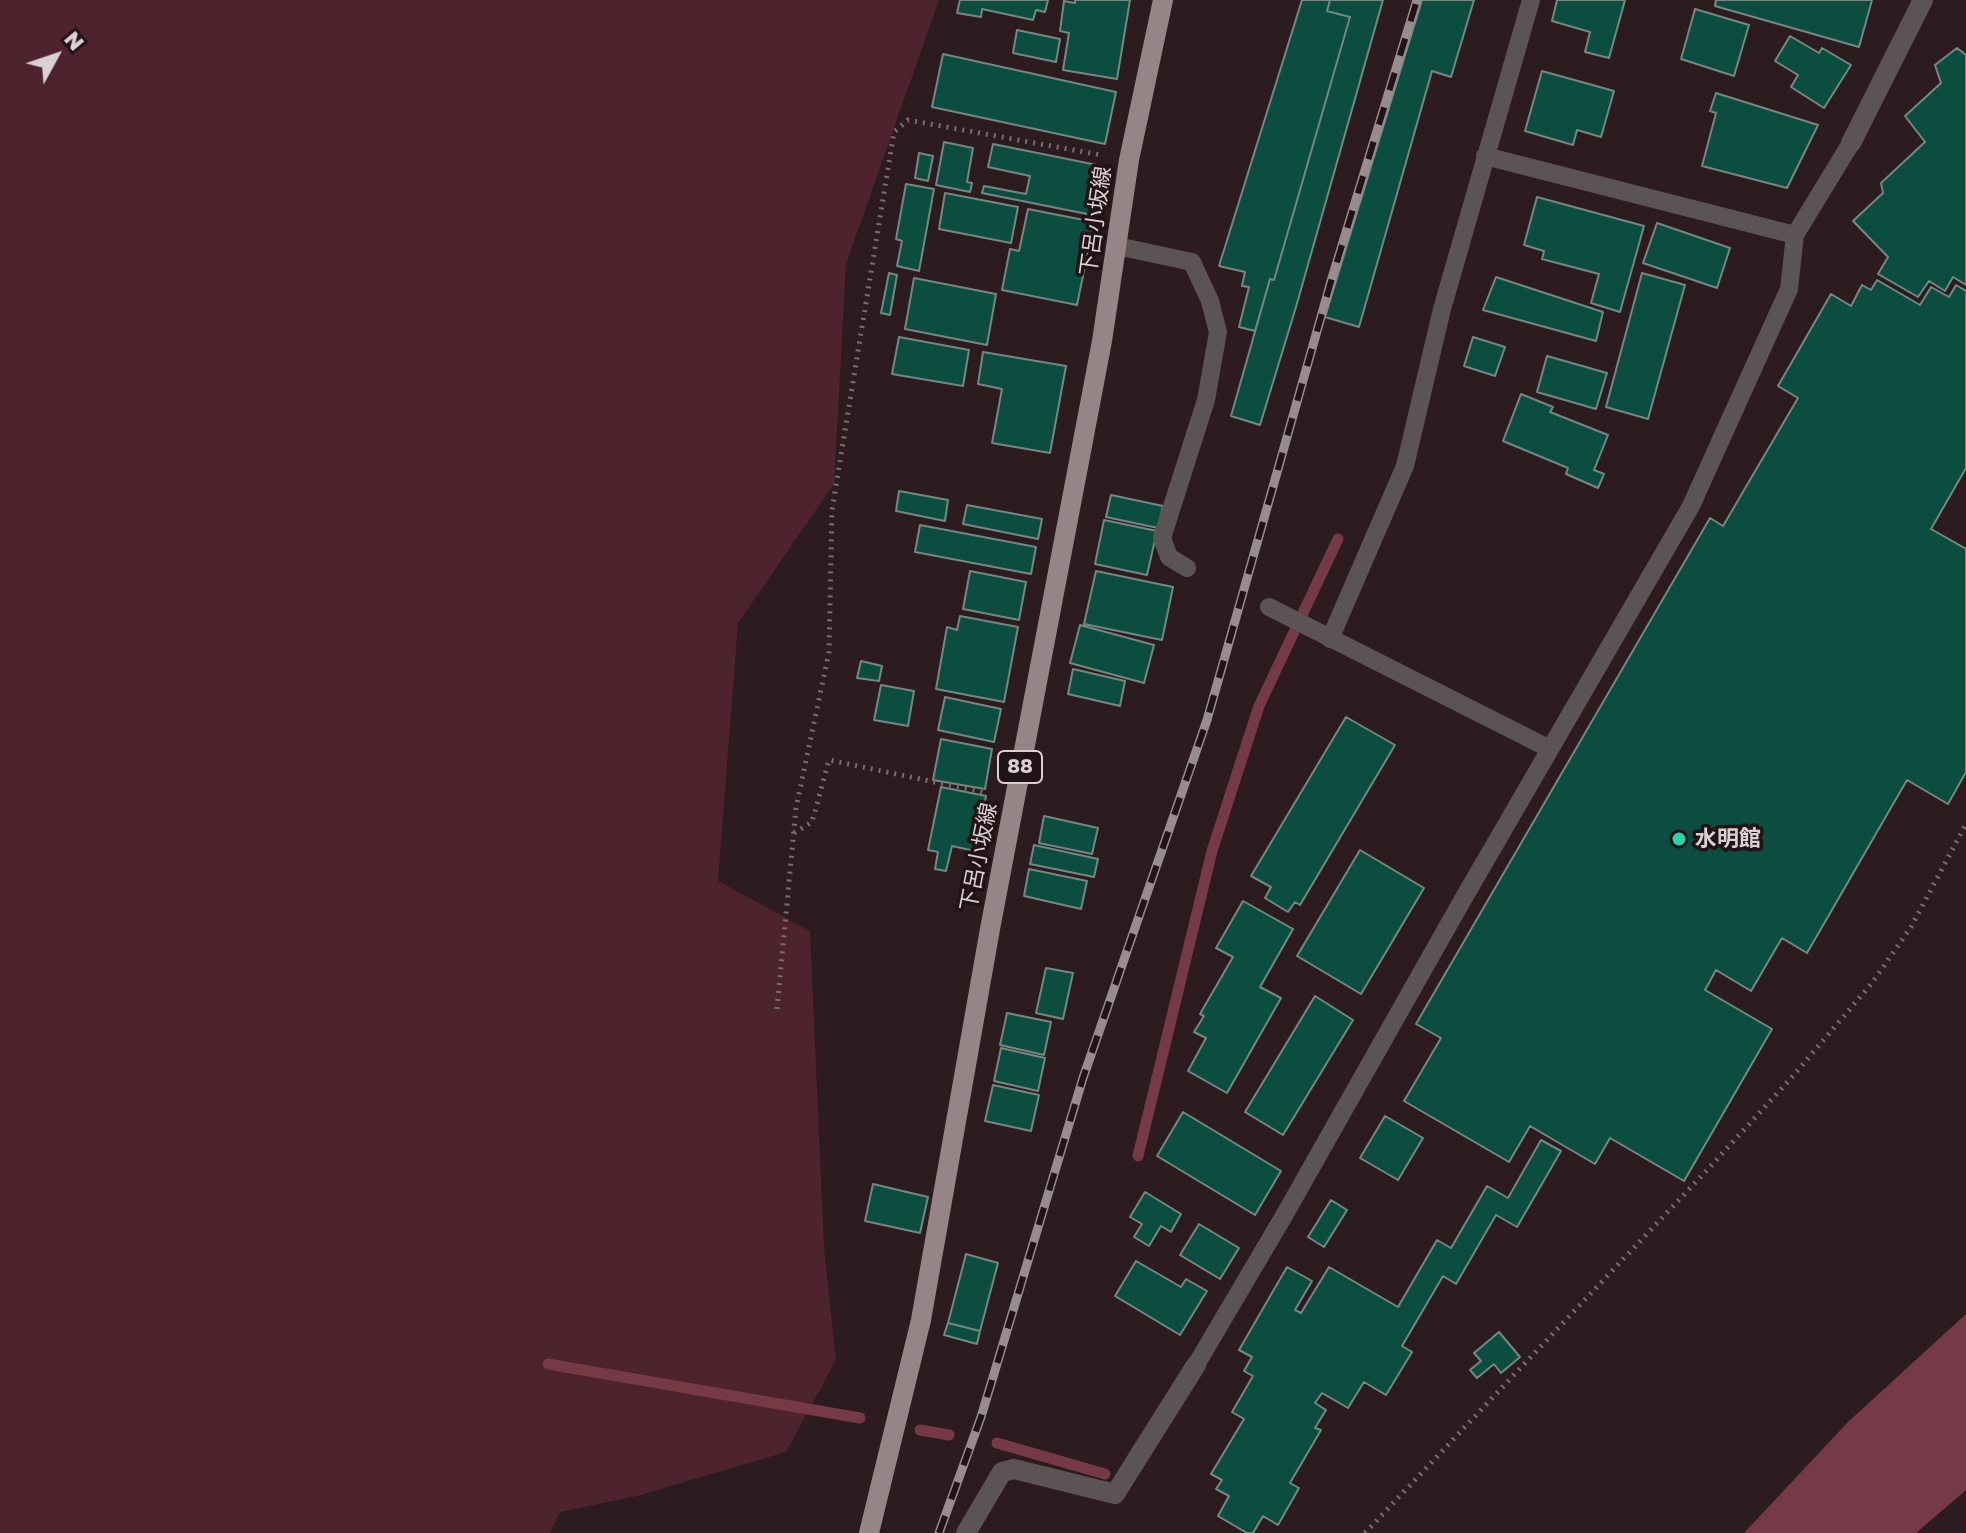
<!DOCTYPE html>
<html>
<head>
<meta charset="utf-8">
<style>
  body { margin:0 }
  #map { position:relative; width:1966px; height:1533px; overflow:hidden; background:#2c1c1f; font-family:"Golos Text",sans-serif }
  canvas { display:block }
  .north { position:absolute; left:16px; top:16px; width:80px; height:80px; -webkit-text-stroke:6px #221316; paint-order:stroke; rotate:50deg; font-size:22px; font-weight:700; line-height:32px; text-align:center; color:#dbd0d2 }
  .north::after { content:''; display:block; margin:auto; width:28px; height:36px; background:#dbd0d2; clip-path:polygon(50% 0,100% 100%,50% 72%,0 100%) }
</style>
</head>
<body>
<div id="map">
<canvas width="1966" height="1533"></canvas>
<div class="north">N</div>
</div>
<script>
const g = document.querySelector('canvas').getContext('2d');
g.lineJoin = 'round';
function fillPath(path, color) {
  g.fillStyle = color;
  g.fill(path, 'evenodd');
}
function poly(rows) {
  const path = new Path2D();
  for (const r of rows) {
    path.moveTo(r[0], r[1]);
    for (let i = 2; i < r.length; i += 2) path.lineTo(r[i], r[i + 1]);
  }
  return path;
}
function trace(path, color, width, dash) {
  g.strokeStyle = color;
  g.lineWidth = width;
  g.lineCap = dash ? 'butt' : 'round';
  g.setLineDash(dash || []);
  g.stroke(path);
}
function write(font, color, halo, rows, align = 'center') {
  g.font = font + ' "Golos Text","Noto Sans JP",sans-serif';
  g.lineWidth = 7;
  g.setLineDash([]);
  g.textBaseline = 'middle';
  g.strokeStyle = halo;
  g.fillStyle = color;
  for (const [text, x, y, turn = 0] of rows) {
    g.save();
    g.translate(x, y);
    g.rotate((+turn || 0) * Math.PI / 180);
    g.textAlign = isNaN(turn) ? turn : align;
    if (halo) g.strokeText(text, 0, 0);
    g.fillText(text, 0, 0);
    g.restore();
  }
}
fillPath(poly([
  [0,0,939,0,846,264,834,484,738,623,718,881,810,931,824,1248,836,1360,786,1452,637,1496,560,1512,550,1533,0,1533]
]), '#4d232d');
fillPath(poly([
  [1966,1314,1966,1490,1916,1533,1744,1533,1848,1422]
]), '#753947');
trace(poly([
  [1138,1156,1212,851,1259,706,1338,539],
  [548,1364,860,1418],
  [920,1430,949,1435],
  [997,1443,1105,1474]
]), '#753947', 11);
const building = poly([
  [960,0,1048,0,1045,12,1036,10,1033,20,982,9,981,17,957,13,960,0],
  [1075,0,1130,0,1117,79,1063,70,1069,33,1060,31,1064,1,1075,3,1075,0],
  [1302,0,1330,0,1327,11,1350,17,1274,280,1270,279,1255,331,1239,327,1249,287,1242,286,1245,272,1219,266,1302,0],
  [1330,0,1383,0,1296,307,1260,425,1231,416,1270,279,1274,280,1350,17,1327,11,1330,0],
  [1422,0,1474,0,1451,77,1432,71,1359,327,1325,317,1422,0],
  [1557,0,1625,0,1609,58,1585,52,1590,32,1552,21,1557,0],
  [1716,0,1872,0,1859,47,1715,6,1716,0],
  [1695,9,1749,25,1734,76,1681,59,1695,9],
  [1017,30,1060,39,1056,62,1013,53,1017,30],
  [1790,36,1819,53,1822,48,1851,65,1824,108,1791,87,1798,75,1775,61,1790,36],
  [1957,48,1966,55,1966,285,1953,277,1945,291,1929,281,1918,297,1878,274,1888,257,1853,221,1883,193,1881,183,1925,142,1905,116,1941,83,1935,65,1957,48],
  [943,54,1116,92,1105,144,932,107,943,54],
  [1542,71,1614,91,1601,137,1577,130,1573,145,1525,131,1542,71],
  [1716,93,1818,125,1787,188,1702,166,1716,113,1710,111,1716,93],
  [944,142,973,148,967,182,972,183,970,192,936,185,944,142],
  [993,144,1102,166,1092,215,982,193,984,186,1026,194,1030,176,988,167,993,144],
  [919,153,933,156,928,181,915,178,919,153],
  [906,184,934,189,919,271,897,266,902,241,896,239,906,184],
  [945,193,1018,207,1011,243,939,229,945,193],
  [1537,197,1644,226,1620,312,1591,303,1599,274,1542,259,1544,251,1524,245,1537,197],
  [1028,209,1094,222,1077,305,1002,290,1010,249,1019,251,1028,209],
  [1657,223,1730,248,1717,288,1643,263,1657,223],
  [889,273,897,275,890,315,881,313,889,273],
  [1642,273,1685,285,1648,419,1606,407,1642,273],
  [1496,277,1603,312,1596,341,1483,310,1496,277],
  [914,278,996,294,987,345,905,329,914,278],
  [1877,280,1920,305,1931,287,1949,297,1956,285,1966,291,1966,468,1931,529,1966,549,1966,772,1948,804,1907,780,1807,953,1782,938,1751,991,1716,970,1705,990,1772,1029,1684,1181,1610,1138,1595,1164,1530,1126,1509,1162,1404,1101,1441,1038,1416,1024,1710,518,1723,526,1798,398,1778,386,1831,294,1851,306,1862,285,1871,290,1877,280],
  [899,337,969,350,963,386,892,374,899,337],
  [1473,337,1505,347,1495,376,1464,366,1473,337],
  [983,352,1066,366,1050,453,992,443,1002,389,978,384,983,352],
  [1547,356,1607,373,1596,409,1537,392,1547,356],
  [1521,394,1553,407,1550,412,1608,435,1594,470,1604,474,1598,488,1566,474,1568,468,1503,441,1521,394],
  [899,491,948,500,945,521,896,511,899,491],
  [1111,495,1163,506,1158,528,1106,517,1111,495],
  [967,505,1042,519,1038,539,963,524,967,505],
  [1104,520,1157,531,1147,575,1095,564,1104,520],
  [920,525,1036,547,1031,574,915,552,920,525],
  [970,571,1026,582,1019,620,963,609,970,571],
  [1096,571,1173,587,1162,640,1084,624,1096,571],
  [960,616,1018,627,1004,702,936,689,947,627,957,630,960,616],
  [1080,625,1154,645,1144,683,1070,663,1080,625],
  [861,661,882,666,879,681,857,678,861,661],
  [1073,669,1125,681,1120,706,1068,694,1073,669],
  [881,685,914,691,908,726,874,720,881,685],
  [945,697,1001,709,994,742,938,730,945,697],
  [1346,717,1395,745,1300,905,1295,902,1288,912,1265,898,1271,887,1251,876,1346,717],
  [941,739,992,749,985,789,933,780,941,739],
  [941,787,986,796,975,851,952,846,946,871,935,869,938,852,928,850,941,787],
  [1044,816,1098,828,1092,854,1039,843,1044,816],
  [1034,845,1098,859,1094,877,1030,864,1034,845],
  [1360,850,1424,888,1361,994,1297,956,1360,850],
  [1029,869,1087,881,1081,909,1024,896,1029,869],
  [1243,901,1293,929,1260,987,1281,998,1227,1093,1188,1071,1206,1038,1194,1032,1204,1016,1200,1014,1233,957,1216,948,1243,901],
  [1046,968,1073,973,1063,1019,1036,1013,1046,968],
  [1315,996,1353,1020,1283,1135,1245,1112,1315,996],
  [1007,1013,1051,1022,1044,1055,1000,1045,1007,1013],
  [1001,1048,1045,1058,1038,1091,994,1081,1001,1048],
  [993,1085,1039,1095,1031,1131,985,1121,993,1085],
  [1183,1112,1281,1171,1255,1215,1157,1156,1183,1112],
  [1385,1116,1423,1138,1398,1180,1360,1158,1385,1116],
  [1541,1140,1561,1151,1517,1227,1496,1215,1456,1284,1443,1276,1402,1346,1412,1352,1386,1395,1364,1382,1348,1408,1322,1393,1315,1403,1326,1410,1315,1428,1321,1430,1290,1483,1299,1488,1278,1525,1263,1516,1253,1533,1247,1533,1218,1516,1229,1496,1216,1489,1222,1480,1211,1474,1244,1419,1232,1412,1253,1376,1244,1371,1252,1357,1239,1350,1287,1267,1312,1281,1295,1310,1301,1313,1329,1267,1398,1307,1437,1240,1451,1248,1487,1186,1508,1198,1541,1140],
  [873,1184,928,1197,920,1233,865,1221,873,1184],
  [1145,1192,1181,1214,1171,1232,1161,1226,1149,1246,1134,1237,1142,1224,1130,1217,1145,1192],
  [1331,1200,1347,1210,1324,1247,1308,1237,1331,1200],
  [1199,1224,1239,1248,1220,1279,1180,1255,1199,1224],
  [966,1254,998,1263,980,1331,948,1323,966,1254],
  [1136,1261,1181,1287,1186,1279,1207,1291,1180,1335,1115,1296,1136,1261],
  [948,1323,980,1331,977,1344,944,1335,948,1323],
  [1499,1332,1520,1357,1501,1373,1494,1364,1477,1378,1470,1370,1481,1361,1474,1353,1499,1332]
]);
fillPath(building, '#0b4e3f');
trace(building, '#748881', 2);
trace(poly([
  [794,833,812,822,829,760,987,793],
  [777,1009,796,808,829,652,832,510,894,132,908,120,1101,155],
  [1365,1533,1710,1167,1793,1076,1872,983,1911,927,1966,824]
]), '#7b6d6f', 5, [2, 6]);
trace(poly([
  [1485,156,1795,235],
  [1117,246,1192,262,1210,301,1218,332,1206,400,1162,538,1169,557,1187,568],
  [1269,607,1550,749],
  [1330,639,1405,466,1442,309,1531,0],
  [1196,1365,1285,1214,1462,901,1691,506,1789,289,1795,235,1851,143]
]), '#5c5354', 18);
trace(poly([
  [966,1533,1002,1472,1014,1469,1115,1494,1196,1365]
]), '#5c5354', 20);
trace(poly([
  [1851,143,1923,0]
]), '#5c5354', 20);
trace(poly([
  [869,1533,921,1320,990,929,1102,341,1129,160,1163,0]
]), '#968487', 20);
const rail = poly([
  [939,1533,981,1417,1083,1078,1207,720,1332,278,1417,0]
]);
trace(rail, '#998c8f', 9);
trace(rail, '#221316', 6, [18]);
for (const [x, y, r, color] of [
  [1679,839,8,"#24d5ae"]
]) {
  const dot = new Path2D();
  dot.arc(x, y, r, 0, 2 * Math.PI);
  g.fillStyle = color;
  g.fill(dot);
  trace(dot, '#221316', 3);
}
for (const [x, y, w] of [
  [1020,767,44]
]) {
  const box = new Path2D();
  box.roundRect(x - w / 2, y - 16, w, 32, 6);
  g.fillStyle = '#221316';
  g.fill(box);
  trace(box, '#dbd0d2', 2);
}
write('bold 20px', '#dbd0d2', null, [
  ["88",1020,767]
]);
write('22px', '#dbd0d2', '#221316', [
  ["下呂小坂線",1096,221,-82],
  ["下呂小坂線",979,857,-79]
]);
write('bold 22px', '#dbd0d2', '#221316', [
  ["水明館",1695,839]
], 'left');
</script>
</body>
</html>
